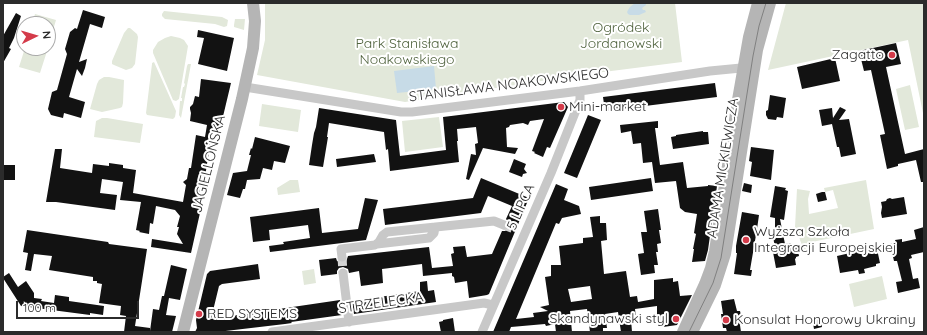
<!DOCTYPE html>
<html>
<head>
<meta charset="utf-8">
<style>
  body { margin:0 }
  #map { position:relative; width:927px; height:335px; overflow:hidden; background:#fff; font-family:Quicksand,sans-serif }
  canvas { display:block }
  .frame { position:absolute; inset:0; border:4px solid #2b2b2b; pointer-events:none }
  .north { position:absolute; left:16px; top:16px; width:40px; height:40px; box-sizing:border-box; background:#fff; border:1px solid #aaa; border-radius:50%; rotate:85deg; font-size:11px; font-weight:700; line-height:16px; text-align:center; color:#2b2b2b }
  .north::after { content:''; display:block; margin:auto; width:14px; height:18px; background:#d43b4a; clip-path:polygon(50% 0,100% 100%,50% 72%,0 100%) }
  .scale { position:absolute; left:16px; top:301px; width:123px; height:18px; box-sizing:border-box; border:2px solid #2b2b2b; border-top:0; padding-left:5px; font-size:12px; line-height:14px; white-space:nowrap; color:#2b2b2b; -webkit-text-stroke:3px #fff; paint-order:stroke }
</style>
</head>
<body>
<div id="map">
<canvas width="927" height="335"></canvas>
<div class="frame"></div>
<div class="north">N</div>
<div class="scale">100 m</div>
</div>
<script>
const g = document.querySelector('canvas').getContext('2d');
g.lineJoin = 'round';
function fillPath(path, color) {
  g.fillStyle = color;
  g.fill(path, 'evenodd');
}
function poly(rows) {
  const path = new Path2D();
  for (const r of rows) {
    path.moveTo(r[0], r[1]);
    for (let i = 2; i < r.length; i += 2) path.lineTo(r[i], r[i + 1]);
  }
  return path;
}
function trace(path, color, width, dash) {
  g.strokeStyle = color;
  g.lineWidth = width;
  g.lineCap = dash ? 'butt' : 'round';
  g.setLineDash(dash || []);
  g.stroke(path);
}
function write(font, color, halo, rows, align = 'center') {
  g.font = font + ' Quicksand,sans-serif';
  g.lineWidth = 4;
  g.setLineDash([]);
  g.textBaseline = 'middle';
  g.strokeStyle = halo;
  g.fillStyle = color;
  for (const [text, x, y, turn = 0] of rows) {
    g.save();
    g.translate(x, y);
    g.rotate((+turn || 0) * Math.PI / 180);
    g.textAlign = isNaN(turn) ? turn : align;
    if (halo) g.strokeText(text, 0, 0);
    g.fillText(text, 0, 0);
    g.restore();
  }
}
fillPath(poly([
  [265,3,675,3,682,62,580,75,405,102,257,75,265,40],
  [786,3,924,3,924,118,908,40,768,70],
  [164,11,222,17,228,20,227,26,224,27,215,24,165,19,162,16,162,14],
  [35,14,56,20,48,47,48,24,32,24],
  [235,19,245,19,244,30,234,27,234,25],
  [128,28,130,28,137,34,138,37,135,64,132,68,126,70,114,65,112,64,112,61,124,33],
  [171,36,180,38,184,40,188,46,179,99,176,101,173,100,153,53,153,50,158,42,165,38],
  [25,48,48,48,40,73,19,67],
  [154,62,176,111,175,117,173,119,147,115,146,113,152,64,152,63],
  [188,64,191,64,181,118,179,115,180,101,182,101,182,98,181,98,183,87,184,87,185,84,184,83,187,66],
  [104,77,109,77,124,80,123,103,122,107,120,108,102,112,90,109,97,84,99,80],
  [910,85,919,127,905,130,896,89],
  [262,104,301,110,298,132,259,126],
  [439,117,443,147,405,152,402,121],
  [102,118,107,118,143,124,140,143,94,137,96,121],
  [290,180,298,180,300,192,278,195,277,188],
  [866,180,874,229,812,242,812,243,805,245,806,249,807,249,807,255,806,255,800,240,799,236,795,227,797,189,810,191,808,199,809,214,838,208,833,190,825,192,824,188],
  [314,269,316,283,304,285,302,271],
  [882,276,887,299,854,307,849,284]
]), '#e2e8da');
fillPath(poly([
  [635,3,646,3,646,5,642,8,643,10,645,10,646,12,639,15,630,15,628,14,627,12,628,10,630,7],
  [434,66,436,89,397,93,394,71]
]), '#c7dbe7');
fillPath(poly([
  [83,10,105,17,102,28,90,24,79,62,87,59,85,68,82,76,77,69,69,97,85,102,81,118,64,113,63,118,51,115,48,109,52,92,57,90,67,54,65,49,70,32,75,28,77,29],
  [16,13,21,16,14,38,9,48,11,49,3,63,3,36],
  [198,30,234,38,227,71,198,64,204,38,197,37],
  [896,43,901,64,886,67,905,154,924,149,924,182,921,182,916,160,898,164,898,166,887,169,880,135,885,134,871,70,864,71,859,51],
  [835,58,840,81,802,89,797,67],
  [201,79,231,83,220,129,213,127,207,164,201,204,202,204,191,253,151,247,152,239,183,244,177,234,179,227,177,227,180,216,175,210,156,206,153,224,150,223,149,234,139,232,140,231,136,230,141,202,120,200,123,182,102,179,100,193,117,195,115,210,56,202,46,202,55,149,62,149,60,168,92,173,93,164,109,166,109,163,123,165,123,168,136,170,133,193,183,202,186,185,183,182,187,179,189,168,191,168,196,135,205,137,207,125,190,121,191,113,190,109,190,107,193,104,195,96,199,97],
  [715,83,717,97,605,111,603,97],
  [770,95,786,98,783,118,777,117,776,120,768,119,766,115,766,111,768,110],
  [564,102,568,107,550,148,547,147,543,157,534,153,535,152,532,151,544,119,530,121,528,125,523,123,510,125,509,127,506,128,507,147,518,148,515,154,483,148,469,180,466,179,471,154,476,155,475,144,478,143,476,127,457,129,458,141,457,141,459,162,390,171,388,149,386,150,384,132,329,123,327,137,328,137,323,167,309,165,312,145,314,133,316,127,319,108,383,118,396,120,400,156,446,150,443,117],
  [840,107,846,110,839,120,849,119,856,154,841,157,839,147,837,147,832,124,822,126,819,110,832,108,833,118],
  [588,115,601,120,577,178,564,173],
  [658,121,658,128,655,128,660,165,683,162,687,188,708,186,708,185,717,186,708,250,705,261,692,262,694,249,693,249,696,234,694,233,697,214,685,212,680,208,676,181,655,183,652,162,643,163,641,143,633,144,631,131,621,133,620,125],
  [703,131,703,132,708,132,709,144,673,149,671,137,676,136,676,135],
  [255,137,290,146,285,163,274,161,272,170,263,168,260,179,247,180,245,189,243,189,240,198,227,195,233,173,247,171,251,155,249,155,251,148,252,149],
  [751,147,774,150,771,180,750,176,752,162,749,161],
  [374,154,376,162,337,167,336,159],
  [514,159,526,164,524,169,527,173,523,174,522,177,509,172],
  [3,165,15,165,15,180,3,180],
  [481,178,529,198,489,294,487,295,469,298,467,281,455,283,454,277,452,276,452,273,423,276,422,264,382,269,383,283,361,286,359,271,349,273,348,269,343,267,339,268,337,271,337,274,321,276,319,260,336,258,337,261,342,263,346,262,348,256,429,247,432,268,453,266,451,254,454,253,453,247,465,246,467,257,492,254,502,231,505,231,509,228,510,224,506,219,512,206,488,196,481,213,385,225,383,209,473,198],
  [651,178,653,191,591,200,589,187],
  [744,183,752,185,751,193,742,191],
  [556,184,568,189,564,200,579,206,581,214,562,218,559,224,556,223,516,319,534,317,533,313,548,311,540,307,549,305,545,277,551,276,551,265,561,265,559,246,583,243,583,238,593,237,590,217,600,216,600,223,606,223,607,240,601,241,604,274,626,271,630,297,637,296,638,302,654,299,654,280,673,278,673,282,678,281,680,296,692,295,677,325,663,327,657,318,657,306,635,309,636,318,631,319,632,332,621,332,618,312,605,314,607,328,603,328,603,332,590,332,587,309,570,311,572,332,556,332,555,324,546,326,545,324,511,327,509,332,493,332],
  [590,286,592,299,571,302,568,289],
  [775,186,786,188,785,190,788,191,784,220,780,219,785,244,791,243,792,248,797,246,799,256,796,257,796,258,795,259,796,265,776,268,772,247,775,246,773,238,776,238,775,232,775,218,770,217],
  [822,192,825,192,827,200,818,202,816,194],
  [904,197,907,214,882,218,881,213,882,207,881,202,886,201,887,199,890,198,892,199],
  [365,198,378,200,366,240,270,252,269,246,284,244,283,242,310,238,308,225,269,230,270,240,253,242,250,217,319,208,322,233,358,229],
  [658,209,661,230,659,230,661,243,657,244,658,252,656,252,658,265,654,265,655,273,641,275,638,254,644,253,641,232,647,232,644,211],
  [742,212,759,215,757,229,759,229,758,235,756,235,750,270,752,270,751,276,734,274,737,253,736,253,736,246],
  [924,227,924,252,911,255,912,258,909,259,913,279,918,278,920,288,898,293,896,282,902,281,897,261,894,261,890,244,896,243,895,240,902,239,902,242,916,239,914,230],
  [27,230,108,242,109,244,147,249,135,326,150,328,150,331,153,309,159,310,162,296,164,296,171,265,187,269,180,300,169,298,166,315,176,316,172,332,124,332,126,316,120,315,121,306,99,303,102,284,97,283,97,281,93,281,93,277,49,270,52,256,34,254,31,271,25,270,28,253,23,252],
  [872,248,873,250,877,249,880,263,876,264,876,266,864,269,865,273,859,274,858,270,840,273,837,256],
  [258,264,260,279,222,284,219,286,211,319,340,300,342,315,291,322,292,323,285,324,217,332,195,332,197,328,196,320,207,274,210,271],
  [9,273,18,287,26,281,34,293,34,298,42,299,41,301,54,303,55,295,69,297,69,301,104,306,103,315,90,313,90,315,21,306,3,278,3,277],
  [427,281,428,291,434,290,436,302,354,314,352,301,420,291,420,282],
  [734,299,737,311,740,311,743,324,740,325,741,332,727,332,726,328,723,328,721,314,723,314,721,301],
  [820,316,822,327,814,329,812,317],
  [453,318,455,332,441,332,439,322,443,321,443,320]
]), '#121212');
trace(poly([
  [504,225,516,230],
  [342,257,343,273]
]), '#d5d5d5', 9, [9, 4.5]);
trace(poly([
  [245,87,401,112,412,112,580,91,710,71,741,68,749,70],
  [377,244,429,238,434,233,435,227],
  [342,257,341,249,375,245,379,242,383,235,387,232,494,221,504,225],
  [343,273,349,322],
  [272,332,484,303,493,305],
  [482,332,551,173,580,100,580,91]
]), '#c8c8c8', 9);
trace(poly([
  [183,332,242,99,253,48,255,21,253,3],
  [683,332,705,284,711,268,715,251,738,100,749,37,758,3],
  [692,332,715,285,725,254,757,50,770,3]
]), '#b5b5b5', 12);
trace(poly([
  [689,332,713,283,721,258,753,56,759,26,766,3]
]), '#808080', 1);
for (const [x, y, r, color] of [
  [892,55,4,"#d43b4a"],
  [561,107,4,"#d43b4a"],
  [746,240,4,"#d43b4a"],
  [199,314,4,"#d43b4a"],
  [676,319,4,"#d43b4a"],
  [726,320,4,"#d43b4a"]
]) {
  const dot = new Path2D();
  dot.arc(x, y, r, 0, 2 * Math.PI);
  g.fillStyle = color;
  g.fill(dot);
  trace(dot, '#fff', 1.5);
}
write('14px', '#4f623d', '#fff', [
  ["Ogródek",621,28],
  ["Jordanowski",621,44],
  ["Park Stanisława",407,44],
  ["Noakowskiego",407,60]
]);
write('14px', '#2b2b2b', '#fff', [
  ["Zagatto",884,55,"right"],
  ["Mini-market",569,107],
  ["Wyższa Szkoła",754,232],
  ["Integracji Europejskiej",754,248],
  ["RED SYSTEMS",207,314],
  ["Skandynawski styl",668,319,"right"],
  ["Konsulat Honorowy Ukrainy",734,320]
], 'left');
write('14px', '#2b2b2b', '#fff', [
  ["STANISŁAWA NOAKOWSKIEGO",509,85,-7],
  ["JAGIELLOŃSKA",209,164,-76],
  ["ADAMA MICKIEWICZA",723,168,-81],
  ["5 LIPCA",521,207,-66],
  ["STRZELECKA",381,303,-8]
]);
</script>
</body>
</html>
